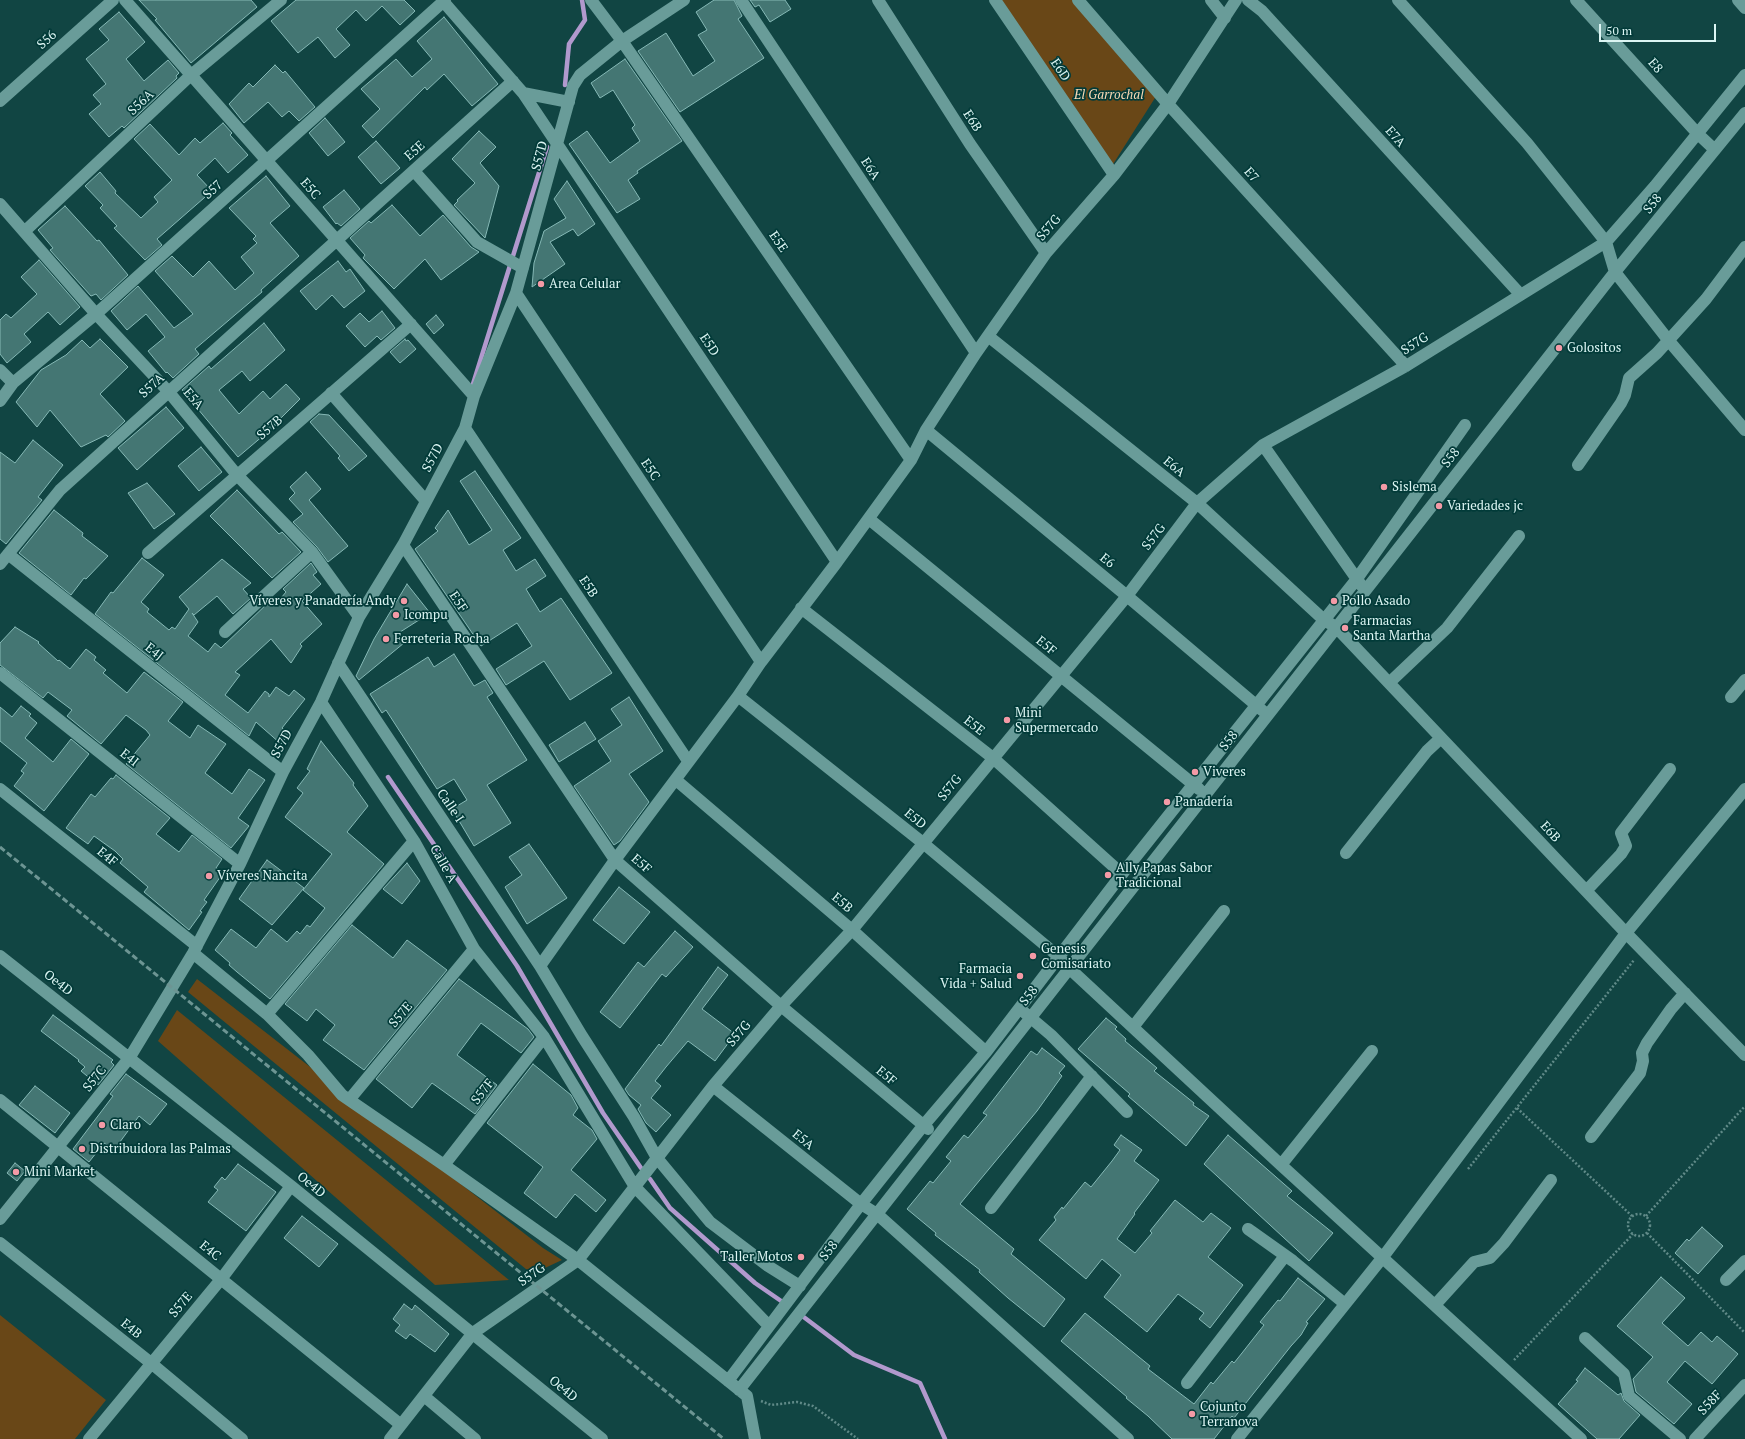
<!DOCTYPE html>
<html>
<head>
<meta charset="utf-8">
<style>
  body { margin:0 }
  #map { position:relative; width:1745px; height:1439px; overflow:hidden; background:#114543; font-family:"PT Serif",serif }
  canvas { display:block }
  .scale { position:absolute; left:1599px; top:24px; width:117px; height:18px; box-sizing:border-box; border:2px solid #dcf5f3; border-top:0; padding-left:5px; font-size:12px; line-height:14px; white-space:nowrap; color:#dcf5f3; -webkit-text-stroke:3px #023b39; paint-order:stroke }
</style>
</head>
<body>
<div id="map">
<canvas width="1745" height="1439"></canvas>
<div class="scale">50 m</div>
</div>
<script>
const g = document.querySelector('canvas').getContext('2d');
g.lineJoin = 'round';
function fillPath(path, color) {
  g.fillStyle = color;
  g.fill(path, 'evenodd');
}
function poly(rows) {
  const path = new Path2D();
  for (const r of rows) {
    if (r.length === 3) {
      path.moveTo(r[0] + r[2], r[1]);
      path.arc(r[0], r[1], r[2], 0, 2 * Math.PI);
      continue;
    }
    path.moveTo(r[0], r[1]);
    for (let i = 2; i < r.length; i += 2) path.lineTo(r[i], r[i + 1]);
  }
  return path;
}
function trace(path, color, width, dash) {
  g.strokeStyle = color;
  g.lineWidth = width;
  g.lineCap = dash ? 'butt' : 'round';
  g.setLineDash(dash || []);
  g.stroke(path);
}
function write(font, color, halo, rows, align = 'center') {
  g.font = font + ' "PT Serif",serif';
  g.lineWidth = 3.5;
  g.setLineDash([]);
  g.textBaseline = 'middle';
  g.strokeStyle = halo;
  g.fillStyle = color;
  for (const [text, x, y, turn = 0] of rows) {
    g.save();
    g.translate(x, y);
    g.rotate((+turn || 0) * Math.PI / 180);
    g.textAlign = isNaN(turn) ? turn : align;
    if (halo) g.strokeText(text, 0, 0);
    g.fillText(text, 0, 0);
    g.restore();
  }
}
fillPath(poly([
  [996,0,1079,0,1160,90,1110,169],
  [197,979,543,1248,562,1260,532,1274,188,992],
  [177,1010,509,1280,435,1285,158,1041],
  [0,1315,106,1400,75,1439,0,1439]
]), '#694717');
trace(poly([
  [565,85,569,44,585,20,582,0],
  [473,384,547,147],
  [388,777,517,966,603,1113,641,1168],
  [650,1179,670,1208,755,1283,784,1303],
  [801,1315,854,1355,920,1383,945,1439]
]), '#b199cd', 4.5);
const building = poly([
  [139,0,251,0,257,7,191,63,155,20,157,19,139,0],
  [296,0,404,0,415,11,400,25,382,6,366,21,356,10,336,29,350,45,335,58,318,37,298,53,271,21,296,0],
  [714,0,734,0,742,16,738,19,764,58,680,112,638,51,666,33,693,76,715,61,698,35,707,30,696,12,714,0],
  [750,0,785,0,791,9,770,22,759,5,755,7,750,0],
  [119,12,145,42,126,59,144,81,168,60,179,73,176,76,177,78,124,128,122,126,109,137,89,114,101,104,93,95,106,84,86,59,109,40,99,29,119,12],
  [444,17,498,84,472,106,444,74,427,90,425,87,373,138,362,126,380,109,361,89,396,59,412,77,432,59,417,41,444,17],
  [625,59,682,141,637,171,638,173,628,180,640,199,617,213,569,144,587,131,610,163,640,141,632,128,635,125,613,90,600,98,591,83,625,59],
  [275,65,283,73,285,71,315,107,299,121,289,111,282,117,268,102,244,123,229,104,249,83,253,87,275,65],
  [325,118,345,142,328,156,309,133,325,118],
  [223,123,232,133,230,135,248,155,228,173,215,158,197,175,212,191,157,239,162,245,145,260,114,228,117,226,100,208,103,205,85,186,100,172,116,191,115,193,141,218,158,202,154,197,172,180,134,139,150,124,179,155,195,138,200,143,223,123],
  [479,131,496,147,480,163,499,186,485,238,454,205,458,201,457,200,475,183,452,159,479,131],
  [376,141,400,168,381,184,358,157,376,141],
  [266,176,290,206,270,223,299,256,261,290,262,292,195,349,199,354,173,378,167,372,166,373,148,351,165,337,146,314,127,330,111,311,138,286,174,328,193,314,155,271,172,256,193,277,209,261,235,290,254,273,241,257,257,243,253,239,256,236,229,208,266,176],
  [567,181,595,224,578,236,573,229,550,242,565,264,532,287,534,263,544,231,566,218,554,199,567,181],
  [344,190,360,209,341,226,337,223,336,224,323,207,344,190],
  [392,205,420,236,443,215,471,247,479,252,441,280,425,259,394,289,363,258,365,255,350,238,369,221,371,223,392,205],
  [65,206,97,241,99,240,128,275,101,300,96,294,91,296,50,250,53,248,38,230,65,206],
  [39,260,80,307,60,325,48,312,24,334,31,342,7,363,0,354,0,320,6,314,11,318,37,294,21,277,39,260],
  [338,261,346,272,350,269,365,291,344,308,332,295,316,310,300,291,338,261],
  [382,311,395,328,381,340,377,336,365,347,346,326,360,313,369,322,382,311],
  [436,315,444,325,434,334,426,324,436,315],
  [264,323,285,350,250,381,242,371,219,390,239,414,263,391,270,399,286,384,300,399,274,425,277,424,238,457,182,390,209,366,211,369,264,323],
  [100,339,128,367,100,394,125,421,108,437,106,435,81,447,50,410,37,427,16,402,41,370,66,355,82,340,90,348,100,339],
  [405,339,406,341,408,340,416,349,400,363,390,352,405,339],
  [166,407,184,428,137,470,118,448,166,407],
  [319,414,329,415,367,456,349,471,338,458,340,456,310,422,319,414],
  [33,440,63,465,38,497,42,500,6,544,0,539,0,452,15,463,33,440],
  [201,447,222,472,199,491,178,466,201,447],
  [475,471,521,538,503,550,516,571,535,559,546,576,526,589,540,612,561,598,612,673,570,700,544,661,506,685,496,669,532,646,517,623,481,646,415,549,438,531,435,528,448,510,469,545,492,530,460,481,475,471],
  [306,472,321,489,309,500,348,546,328,562,317,547,293,522,303,514,289,499,295,493,290,487,306,472],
  [147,483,175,514,154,529,128,493,147,483],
  [237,490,279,534,282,532,301,552,272,578,210,516,237,490],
  [54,510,83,533,82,536,108,556,86,579,84,578,71,595,19,553,54,510],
  [142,558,164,575,141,602,149,609,147,612,169,630,172,627,175,629,189,609,179,597,222,559,251,583,243,589,251,598,233,614,217,596,194,615,192,613,198,622,188,636,208,652,215,643,221,648,271,600,276,604,286,592,283,589,311,563,317,572,313,575,321,584,302,601,322,624,300,644,302,646,291,663,271,639,235,672,240,675,225,695,248,713,265,691,269,694,269,697,276,687,289,696,294,690,305,699,282,728,289,734,281,744,256,722,249,736,95,614,111,592,113,593,142,558],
  [407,584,430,613,397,634,404,643,359,680,356,676,374,639,407,584],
  [15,627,39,642,38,643,58,661,59,660,70,669,86,649,96,657,94,660,106,670,103,673,127,693,144,672,183,702,168,721,190,738,198,725,226,744,205,773,232,794,249,769,265,780,238,818,249,826,231,848,126,764,150,735,146,730,126,715,101,744,67,716,72,710,48,692,43,698,0,665,0,643,15,627],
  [454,654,474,686,485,680,493,693,487,697,527,760,487,785,511,823,474,846,452,809,467,800,454,779,437,789,386,710,382,713,370,694,428,657,434,667,454,654],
  [629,697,663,751,629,774,649,802,620,841,614,845,574,786,611,761,598,741,622,725,611,709,629,697],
  [21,706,31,714,29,716,37,723,25,738,53,762,71,739,89,754,44,811,14,786,24,773,21,771,27,763,0,741,0,707,12,717,21,706],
  [585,722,596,739,559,762,549,745,585,722],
  [321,741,354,783,353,785,368,806,347,832,384,864,270,999,237,972,229,965,230,963,215,950,231,929,256,948,271,929,287,942,297,931,300,934,307,925,310,927,325,908,303,890,332,854,285,817,303,793,297,788,310,771,307,769,321,741],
  [116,775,170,818,156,834,179,852,192,835,222,859,216,868,223,873,204,900,207,902,200,911,202,912,189,930,144,892,148,887,120,863,123,859,115,851,94,836,88,844,66,828,91,794,95,797,111,778,113,779,116,775],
  [529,844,567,898,527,924,505,887,522,875,509,857,529,844],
  [267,860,304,888,272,925,239,899,267,860],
  [407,863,420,881,402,904,383,889,407,863],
  [619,887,650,912,624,944,593,920,619,887],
  [352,925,393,958,407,940,447,970,364,1070,323,1040,335,1025,316,1009,307,1021,285,1004,352,925],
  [675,931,693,947,666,977,662,974,620,1028,600,1012,638,962,644,967,675,931],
  [718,967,728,975,702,1009,735,1034,715,1061,688,1041,666,1067,655,1081,661,1086,651,1098,671,1115,656,1132,646,1123,638,1109,641,1105,629,1095,625,1089,659,1044,661,1046,718,967],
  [459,979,528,1029,534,1037,521,1053,481,1023,457,1055,497,1085,475,1114,432,1083,412,1108,376,1079,459,979],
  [53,1015,113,1060,111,1062,114,1065,98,1085,81,1071,85,1067,78,1061,79,1060,41,1031,53,1015],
  [1106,1018,1117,1027,1115,1029,1126,1039,1125,1041,1157,1068,1154,1071,1194,1103,1193,1105,1209,1116,1186,1146,1128,1096,1130,1094,1078,1049,1106,1018],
  [1042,1048,1065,1066,1059,1073,1062,1076,1037,1111,960,1204,1014,1249,1011,1254,1065,1299,1044,1327,1008,1298,979,1272,980,1270,935,1235,936,1233,907,1209,930,1181,933,1183,951,1161,946,1157,964,1135,968,1138,987,1115,983,1113,1031,1051,1037,1055,1042,1048],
  [533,1064,571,1095,578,1108,573,1115,592,1130,597,1139,571,1170,606,1200,596,1212,575,1194,556,1218,524,1193,543,1167,487,1123,533,1064],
  [126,1074,167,1104,150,1125,139,1116,114,1150,104,1143,89,1162,73,1149,113,1096,110,1094,126,1074],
  [35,1086,70,1113,55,1133,19,1105,35,1086],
  [1121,1135,1142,1150,1134,1161,1159,1180,1134,1213,1135,1214,1117,1239,1135,1253,1152,1233,1150,1231,1175,1200,1203,1222,1211,1213,1231,1228,1208,1257,1243,1285,1210,1328,1199,1319,1204,1313,1178,1294,1147,1332,1104,1297,1121,1275,1102,1259,1086,1279,1039,1240,1056,1220,1054,1217,1062,1207,1063,1209,1085,1182,1091,1187,1112,1161,1120,1150,1114,1145,1121,1135],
  [1228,1135,1292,1191,1287,1196,1333,1233,1309,1261,1204,1164,1228,1135],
  [15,1163,25,1171,17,1181,7,1173,15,1163],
  [238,1164,276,1192,246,1231,208,1202,218,1190,214,1187,222,1177,225,1180,238,1164],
  [302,1216,338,1244,319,1267,284,1238,302,1216],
  [1702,1227,1723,1246,1698,1274,1675,1253,1687,1239,1689,1241,1702,1227],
  [1661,1277,1685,1298,1662,1323,1688,1346,1701,1332,1712,1342,1717,1336,1738,1354,1712,1384,1685,1361,1667,1382,1692,1404,1674,1424,1636,1392,1633,1379,1653,1357,1617,1326,1661,1277],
  [1298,1278,1325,1299,1306,1322,1308,1323,1301,1335,1291,1346,1234,1418,1232,1416,1214,1439,1172,1439,1148,1416,1126,1398,1127,1397,1061,1341,1085,1313,1150,1366,1148,1369,1194,1404,1211,1382,1213,1384,1232,1361,1234,1363,1242,1353,1264,1325,1260,1322,1278,1300,1280,1301,1298,1278],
  [404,1304,412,1310,415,1305,449,1334,435,1352,410,1334,406,1339,395,1331,400,1325,393,1319,404,1304],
  [1585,1368,1618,1395,1621,1393,1624,1401,1640,1415,1619,1439,1597,1439,1558,1404,1578,1381,1576,1380,1585,1368]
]);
fillPath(building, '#447673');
trace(building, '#86b9b6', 1);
trace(poly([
  [1517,1108,1632,1216],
  [1468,1169,1634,960],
  [1639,1225,11],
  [1646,1216,1745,1106],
  [1647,1233,1745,1333],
  [1514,1360,1633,1234],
  [761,1401,771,1405,797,1402,813,1406,858,1439]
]), '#608a88', 2.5, [2, 2]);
trace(poly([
  [125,0,474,396],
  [442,0,523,93,837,562],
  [591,0,622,41,911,460],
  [741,0,976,353],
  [878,0,970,144,1046,253],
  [995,0,1114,175],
  [1078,0,1168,104,1406,366],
  [1211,0,1225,18],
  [1248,0,1262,11,1520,294],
  [1398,0,1527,143,1606,242,1615,272,1669,341,1745,430],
  [1576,0,1698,134,1715,150],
  [1738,0,1745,8],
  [523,93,569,102],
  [0,101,113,0],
  [414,171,477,242,523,268],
  [0,204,96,314,168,391,237,475,312,552,359,617],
  [25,231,191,75,281,0],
  [516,293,761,662],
  [988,336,1197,503,1324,620,1336,627,1626,933,1745,1055],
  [0,370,13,383],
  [331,393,426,501],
  [0,401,13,383,96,314,445,0],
  [465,428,688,761],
  [926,430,1127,596,1263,711],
  [1263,445,1361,585],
  [1578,465,1621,403,1625,395,1629,378,1657,353,1706,299,1745,247],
  [869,519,1199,789],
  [403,545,615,860,781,1006,928,1129],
  [148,553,411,324],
  [8,554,283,772],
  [0,564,60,490,513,81],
  [801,608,993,758,1122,874],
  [225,632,312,552],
  [338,663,540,966,582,1036,634,1117,657,1158,710,1222,768,1266,800,1286],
  [0,673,240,864],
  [1389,683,1447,628,1519,536],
  [738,696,923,843,1058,956,1069,968,1281,1165,1581,1439],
  [1731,697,1745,680],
  [321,702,414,841,474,949,544,1037,635,1187,769,1326],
  [676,780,852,930,986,1052],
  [0,789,197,946],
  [1346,853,1427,751,1441,738],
  [1586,891,1621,854,1626,846,1621,833,1670,769],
  [193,953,267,1014,308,1055,342,1095,444,1165,578,1260,747,1396,755,1439],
  [0,956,291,1186,602,1439],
  [540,966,615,860,738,696,761,662,837,562,911,460,926,430,976,353,1046,253,1114,175,1168,104,1236,0],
  [1025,1013,1051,1035,1127,1112],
  [267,1014,414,841],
  [1133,1027,1224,911],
  [713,1086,861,1204,877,1214,1128,1439],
  [0,1100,401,1425],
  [349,1100,474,949],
  [1591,1137,1640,1073,1643,1061,1642,1053,1647,1043,1671,1009,1685,993],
  [444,1165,544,1037],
  [1281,1165,1372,1051],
  [991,1208,1092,1076],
  [0,1219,130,1057,193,953,240,864,283,772,321,702,359,617,403,545,465,428,474,396,516,293,573,86,580,75,622,41,684,0],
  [1248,1229,1293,1261,1345,1304],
  [0,1243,151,1363,242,1439],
  [1726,1280,1745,1261],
  [1435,1305,1474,1262,1490,1258,1504,1243,1551,1180],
  [1585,1338,1624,1374,1629,1396,1680,1439],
  [728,1381,861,1204,923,1126,986,1052,1122,874,1356,580,1465,425],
  [1187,1383,1285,1256],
  [739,1390,1615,272,1745,113],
  [424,1396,475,1439],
  [89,1439,222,1278,291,1186],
  [390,1439,473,1333,578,1260,713,1086,781,1006,852,930,1127,596,1197,503,1263,445,1406,366,1606,242,1655,186,1745,75],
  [1237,1439,1383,1257,1626,933,1745,789],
  [1695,1439,1745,1385]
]), '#699c99', 12);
trace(poly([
  [0,847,724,1439]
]), '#6d9593', 3, [6, 3]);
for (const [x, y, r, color] of [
  [541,284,4,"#f49aa6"],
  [1559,348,4,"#f49aa6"],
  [1384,487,4,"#f49aa6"],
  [1439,506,4,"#f49aa6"],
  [404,601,4,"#f49aa6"],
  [1334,601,4,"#f49aa6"],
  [396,615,4,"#f49aa6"],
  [1345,628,4,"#f49aa6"],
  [386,639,4,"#f49aa6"],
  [1007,720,4,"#f49aa6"],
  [1195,772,4,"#f49aa6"],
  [1167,802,4,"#f49aa6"],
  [1108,875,4,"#f49aa6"],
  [209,876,4,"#f49aa6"],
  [1033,956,4,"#f49aa6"],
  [1020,976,4,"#f49aa6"],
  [102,1125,4,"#f49aa6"],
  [82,1149,4,"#f49aa6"],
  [16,1172,4,"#f49aa6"],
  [801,1257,4,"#f49aa6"],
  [1192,1414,4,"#f49aa6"]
]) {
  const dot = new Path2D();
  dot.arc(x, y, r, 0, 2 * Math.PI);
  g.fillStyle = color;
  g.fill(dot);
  trace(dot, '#023b39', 1.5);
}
write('13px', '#dcf5f3', '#023b39', [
  ["S56",47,40,-42],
  ["E8",1655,66,48],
  ["E6D",1060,70,56],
  ["S56A",141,103,-43],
  ["E6B",972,121,57],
  ["E7A",1395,137,48],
  ["E5E",415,151,-42],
  ["S57D",540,156,-75],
  ["E6A",870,169,56],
  ["E7",1251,175,48],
  ["E5C",310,189,49],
  ["S57",213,190,-42],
  ["S58",1653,204,-51],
  ["S57G",1049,228,-49],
  ["E5E",778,242,55],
  ["S57G",1415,344,-32],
  ["E5D",709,345,56],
  ["S57A",152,386,-42],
  ["E5A",193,399,50],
  ["S57B",270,428,-41],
  ["S57D",433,458,-62],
  ["S58",1451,458,-52],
  ["E6A",1174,467,39],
  ["E5C",650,470,56],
  ["S57G",1154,537,-53],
  ["E6",1107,561,39],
  ["E5B",588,587,56],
  ["E5F",458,602,56],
  ["E5F",1046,646,39],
  ["E4J",154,652,38],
  ["E5E",974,726,38],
  ["S58",1229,741,-52],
  ["S57D",282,744,-62],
  ["E4I",129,758,38],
  ["S57G",950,788,-51],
  ["Calle I",450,806,56],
  ["E5D",915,819,39],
  ["E6B",1550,832,47],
  ["E4F",107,857,39],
  ["Calle A",443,864,61],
  ["E5F",641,864,41],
  ["E5B",842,903,40],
  ["Oe4D",58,983,38],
  ["S58",1029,996,-52],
  ["S57E",401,1015,-50],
  ["S57G",739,1034,-49],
  ["E5F",886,1076,40],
  ["S57C",95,1079,-52],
  ["S57F",483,1092,-52],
  ["E5A",803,1140,39],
  ["Oe4D",311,1185,39],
  ["E4C",210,1251,39],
  ["S58",829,1251,-52],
  ["S57G",532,1275,-35],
  ["S57E",181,1305,-50],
  ["E4B",131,1329,39],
  ["Oe4D",563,1389,39],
  ["S58F",1710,1403,-47]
]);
write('italic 13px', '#f9d9b4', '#023b39', [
  ["El Garrochal",1109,95]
]);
write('13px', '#dcf5f3', '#023b39', [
  ["Area Celular",549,284],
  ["Golositos",1567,348],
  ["Sislema",1392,487],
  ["Variedades jc",1447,506],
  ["Víveres y Panadería Andy",396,601,"right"],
  ["Pollo Asado",1342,601],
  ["Icompu",404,615],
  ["Farmacias",1353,621],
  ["Santa Martha",1353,636],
  ["Ferreteria Rocha",394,639],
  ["Mini",1015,713],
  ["Supermercado",1015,728],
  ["Viveres",1203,772],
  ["Panadería",1175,802],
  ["Ally Papas Sabor",1116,868],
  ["Tradicional",1116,883],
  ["Víveres Nancita",217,876],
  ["Genesis",1041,949],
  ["Comisariato",1041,964],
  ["Farmacia",1012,969,"right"],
  ["Vida + Salud",1012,984,"right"],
  ["Claro",110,1125],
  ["Distribuidora las Palmas",90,1149],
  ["Mini Market",24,1172],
  ["Taller Motos",793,1257,"right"],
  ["Cojunto",1200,1407],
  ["Terranova",1200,1422]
], 'left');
</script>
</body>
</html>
